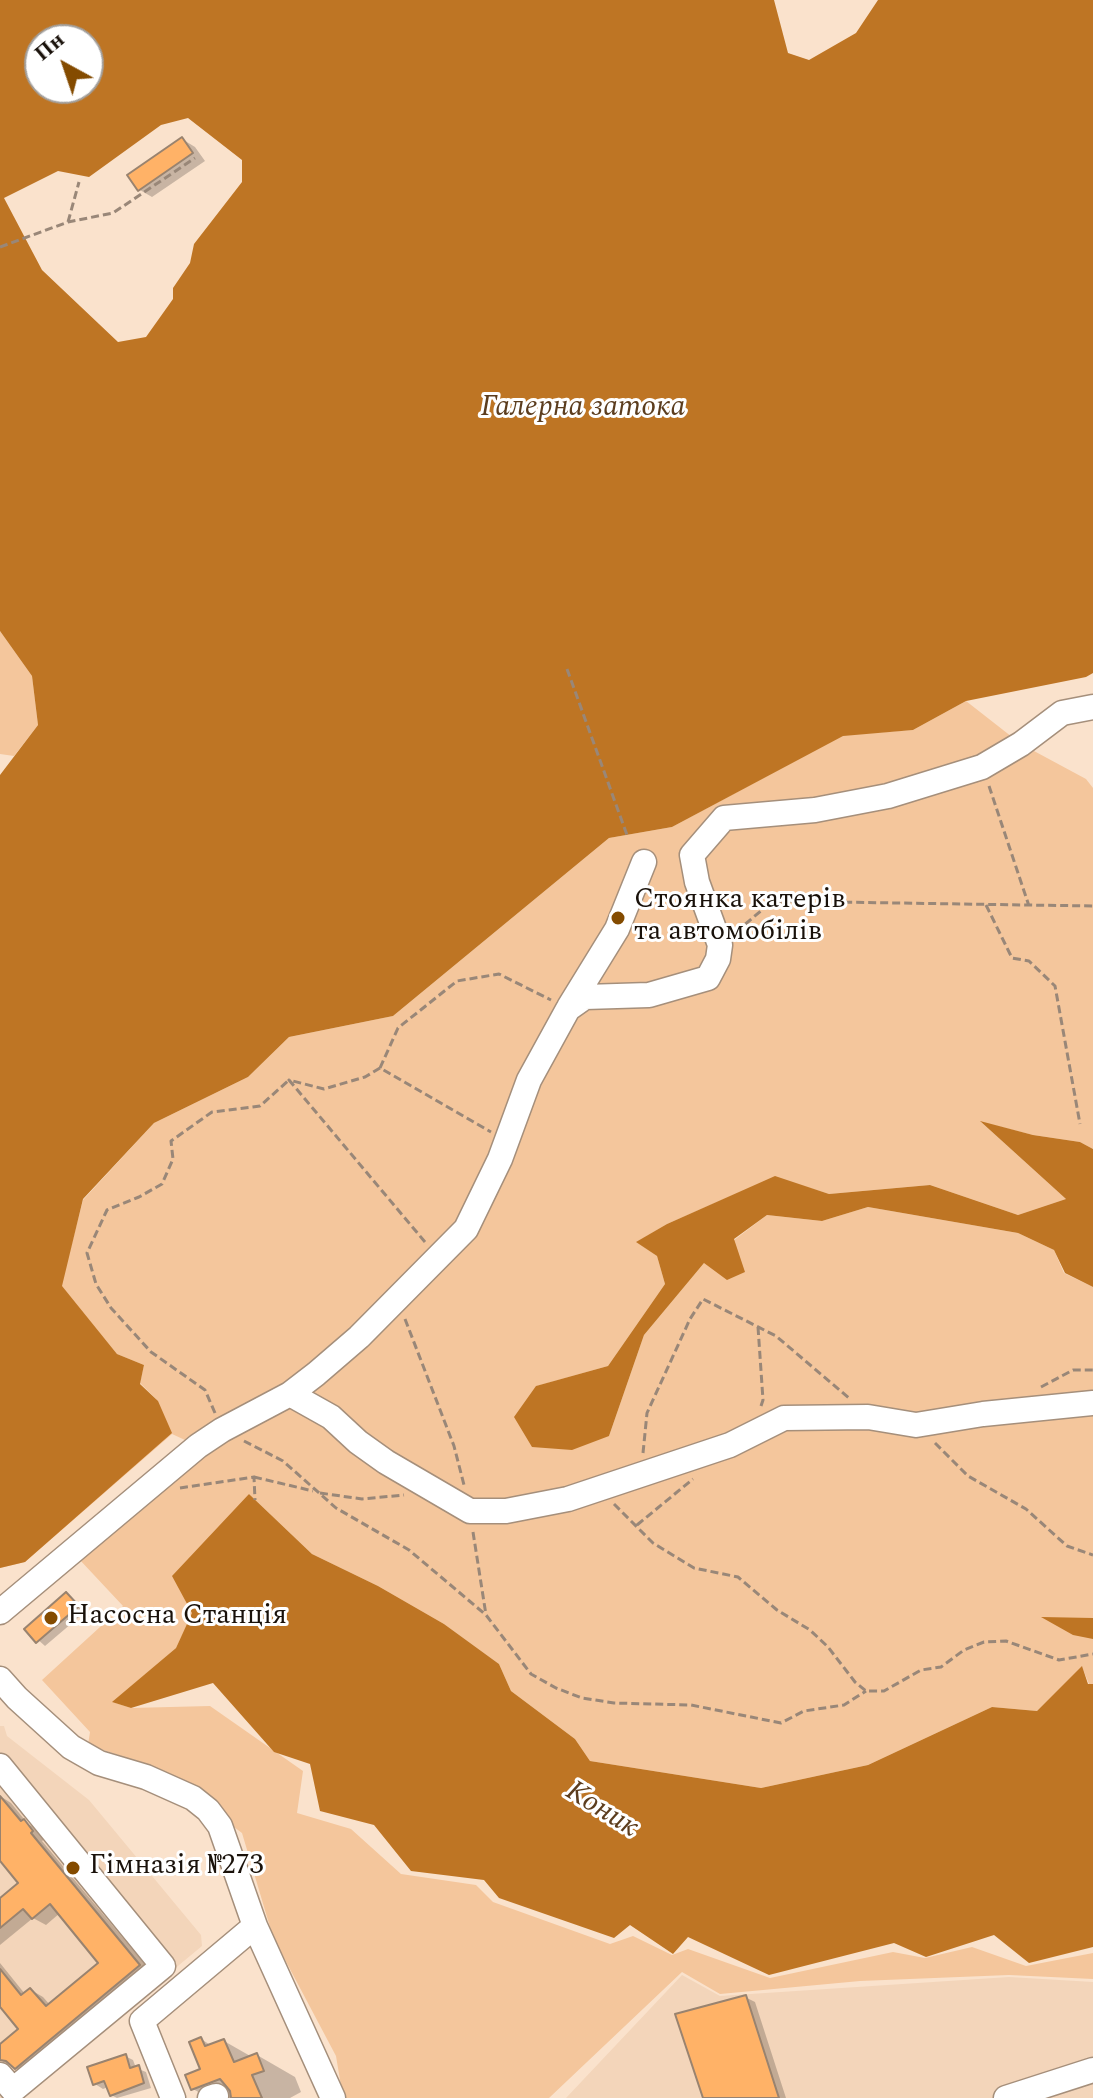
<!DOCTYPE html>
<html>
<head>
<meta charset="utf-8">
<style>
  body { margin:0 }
  #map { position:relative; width:1093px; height:2098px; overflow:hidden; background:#fae2cc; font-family:Spectral,serif }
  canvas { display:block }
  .north { position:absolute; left:24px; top:24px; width:80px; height:80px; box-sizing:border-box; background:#fff; border:2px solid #a3a09d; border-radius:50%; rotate:320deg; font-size:22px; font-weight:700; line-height:32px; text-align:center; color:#19110a }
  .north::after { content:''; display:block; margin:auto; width:28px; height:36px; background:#844b00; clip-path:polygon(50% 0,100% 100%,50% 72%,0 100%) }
</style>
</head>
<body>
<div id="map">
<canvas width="1093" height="2098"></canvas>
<div class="north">Пн</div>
</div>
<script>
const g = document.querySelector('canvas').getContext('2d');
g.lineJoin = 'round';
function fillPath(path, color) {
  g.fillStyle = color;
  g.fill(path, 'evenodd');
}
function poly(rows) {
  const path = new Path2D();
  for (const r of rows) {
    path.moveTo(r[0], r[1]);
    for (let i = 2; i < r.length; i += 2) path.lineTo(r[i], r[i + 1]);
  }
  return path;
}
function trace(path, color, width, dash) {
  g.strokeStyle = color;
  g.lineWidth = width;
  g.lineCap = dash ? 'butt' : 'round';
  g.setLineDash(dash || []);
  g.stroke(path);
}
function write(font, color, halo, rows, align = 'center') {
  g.font = font + ' Spectral,serif';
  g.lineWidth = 6;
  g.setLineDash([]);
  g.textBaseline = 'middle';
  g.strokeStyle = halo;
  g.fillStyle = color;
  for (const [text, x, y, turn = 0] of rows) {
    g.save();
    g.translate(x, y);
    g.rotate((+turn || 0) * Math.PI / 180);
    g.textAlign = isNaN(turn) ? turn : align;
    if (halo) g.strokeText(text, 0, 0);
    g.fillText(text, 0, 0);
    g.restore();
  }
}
fillPath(poly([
  [0,1726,4,1726,7,1736,89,1800,201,1935,202,1946,19,2098,0,2098],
  [682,1975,720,1996,1009,1977,1093,1982,1093,2098,566,2098]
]), '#f3d5ba');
fillPath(poly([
  [0,631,32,676,38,725,14,756,0,754],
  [966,701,1021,744,1086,779,1093,788,1093,1149,1080,1142,1033,1135,981,1122,1066,1199,1018,1215,930,1185,829,1194,775,1177,667,1224,637,1242,657,1256,665,1284,608,1366,537,1386,609,1436,644,1335,704,1263,767,1215,822,1221,868,1207,1018,1233,1054,1250,1064,1273,1093,1287,1093,1684,1089,1684,1082,1667,1037,1711,992,1707,868,1765,761,1788,590,1761,575,1739,511,1691,499,1664,444,1624,378,1586,312,1554,249,1494,176,1648,113,1702,131,1708,210,1706,303,1771,297,1813,351,1829,401,1874,476,1885,493,1902,610,1944,633,1936,672,1955,688,1949,770,1978,893,1952,925,1958,972,1947,1026,1966,1093,1953,1093,1979,1009,1975,860,1981,720,1994,682,1972,549,2098,343,2098,336,2056,273,1937,242,1833,152,1766,88,1745,90,1732,42,1680,123,1606,79,1559,198,1446,172,1434,25,1562,0,1568,0,1305,157,1400,140,1383,144,1365,117,1354,61,1286,83,1200,154,1123,248,1077,289,1037,393,1016,609,838,672,827,843,735,913,730]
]), '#f4c69c');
fillPath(poly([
  [0,0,774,0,788,53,809,60,856,33,878,0,1093,0,1093,673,1086,677,966,701,913,730,843,736,672,827,609,838,393,1016,289,1037,248,1077,154,1123,83,1199,62,1286,117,1354,144,1365,140,1384,158,1401,172,1433,25,1562,0,1568,0,775,38,725,32,676,0,631],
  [40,40,88,40,88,88,40,88],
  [188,118,242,160,242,182,194,244,190,263,173,288,173,299,146,337,118,342,42,270,4,198,58,171,89,177,161,125],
  [980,1121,1033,1135,1080,1142,1093,1149,1093,1287,1065,1273,1054,1250,1018,1233,868,1207,822,1221,767,1215,734,1239,745,1272,727,1280,704,1263,644,1335,609,1436,572,1450,532,1447,514,1417,536,1386,608,1366,665,1284,657,1256,636,1242,667,1224,775,1176,829,1194,930,1185,1018,1215,1066,1199],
  [249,1494,312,1554,378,1586,444,1624,499,1664,511,1691,575,1739,590,1761,761,1788,868,1765,992,1707,1037,1711,1082,1666,1088,1684,1093,1684,1093,1947,1029,1963,994,1935,926,1957,894,1943,769,1975,688,1937,673,1954,630,1925,614,1938,499,1898,484,1880,411,1871,374,1825,320,1811,310,1764,274,1752,213,1683,131,1708,112,1702,176,1648,192,1613,172,1576],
  [1041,1617,1093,1618,1093,1639,1073,1635]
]), '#be7524');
fillPath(poly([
  [182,139,195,147,205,161,152,197,140,190,130,176],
  [67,1595,85,1612,45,1646,27,1630],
  [0,1796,11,1803,28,1824,37,1829,45,1839,42,1841,152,1973,29,2075,0,2060,0,2047,21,2029,0,2004,0,1963,25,1994,31,1990,43,1997,50,2005,101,1963,60,1913,46,1925,33,1918,0,1945,0,1900,21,1883,0,1857],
  [745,1997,755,2002,786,2098,705,2098],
  [201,2039,212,2046,224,2041,252,2057,257,2055,295,2077,301,2092,290,2098,209,2098,193,2089,202,2071],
  [125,2056,133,2060,136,2068,146,2072,151,2088,117,2098,111,2095,108,2087,103,2089,95,2084]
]), '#0003');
const building = poly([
  [182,137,193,153,138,191,127,175,182,137],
  [66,1592,79,1606,36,1643,24,1629,66,1592],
  [0,1796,21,1821,24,1819,33,1831,31,1833,140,1965,15,2069,6,2061,0,2060,0,2044,18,2029,0,2007,0,1969,21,1995,30,1988,46,2006,98,1963,50,1904,32,1919,23,1909,0,1928,0,1898,18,1883,0,1861,0,1796],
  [746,1995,779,2098,703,2098,675,2014,746,1995],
  [201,2037,205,2046,224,2039,234,2062,257,2053,264,2071,252,2075,262,2098,231,2098,230,2091,220,2079,191,2090,185,2075,200,2069,189,2042,201,2037],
  [126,2054,130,2068,139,2065,144,2083,110,2096,104,2081,93,2085,87,2067,126,2054]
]);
fillPath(building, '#ffb267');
trace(building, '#99836f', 2);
const minor = poly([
  [569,1007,617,929,644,862],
  [290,1394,331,1417,358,1442,386,1462,470,1511,506,1511,568,1499,730,1445,784,1418,868,1417,916,1425,983,1414,1093,1403],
  [0,1612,198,1446,222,1430,290,1394,316,1374,359,1337,466,1229,500,1159,529,1080,568,1009,585,997,649,995,708,978,718,959,720,945,697,882,692,855,724,818,815,810,888,796,982,767,1021,744,1062,713,1093,707],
  [0,1679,17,1698,71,1747,99,1763,146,1777,193,1798,208,1810,220,1826,255,1926,333,2098],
  [0,1766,163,1966,13,2090,0,2075],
  [173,2098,142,2021,255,1926],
  [210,2098,216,2096],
  [1006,2098,1093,2070]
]);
trace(minor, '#a58f7b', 27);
trace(poly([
  [68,222,79,182],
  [0,247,68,222,113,213,195,158],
  [567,669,627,835],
  [989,786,1029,906],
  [986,905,1012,958,1029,961,1055,986,1080,1124],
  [736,932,769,904,821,897,832,902,1093,906],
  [380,1068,398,1028,457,981,499,974,551,1000],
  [425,1242,289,1080,324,1089,365,1077,380,1068,491,1132],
  [405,1319,454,1446,464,1485],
  [758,1327,763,1400,761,1406],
  [1041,1387,1073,1370,1093,1370],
  [215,1413,205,1390,151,1352,111,1308,96,1284,87,1253,107,1210,139,1197,162,1184,173,1159,171,1141,212,1112,260,1106,289,1080],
  [244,1441,283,1461,336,1508,409,1550,486,1615,531,1674,556,1688,582,1698,614,1703,691,1705,781,1723,804,1711,844,1705,866,1691],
  [935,1443,968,1476,1026,1509,1067,1546,1093,1555],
  [643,1453,647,1413,690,1319,703,1299,776,1336,849,1398],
  [254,1477,313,1491],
  [180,1488,254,1477,255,1500],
  [320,1493,362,1499,404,1495],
  [614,1504,653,1543,694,1568,738,1577,777,1610,810,1630,828,1647,855,1682,866,1691,884,1691,921,1670,941,1667,964,1650,984,1642,1006,1641,1059,1660,1093,1654],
  [637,1525,693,1479],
  [473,1532,486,1615]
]), '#998778', 3, [8, 4]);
trace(minor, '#fff', 24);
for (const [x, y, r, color] of [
  [618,918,8,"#844b00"],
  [51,1618,8,"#844b00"],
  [73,1868,8,"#844b00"]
]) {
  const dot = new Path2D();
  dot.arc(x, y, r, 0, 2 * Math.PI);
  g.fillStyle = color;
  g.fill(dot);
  trace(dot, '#fff', 3);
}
write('28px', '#19110a', '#fff', [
  ["Стоянка катерів",634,902],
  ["та автомобілів",634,934],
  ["Насосна Станція",67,1618],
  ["Гімназія №273",89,1868]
], 'left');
write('italic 30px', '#5c3d1e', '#fff', [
  ["Галерна затока",583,409],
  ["Коник",601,1811,32]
]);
</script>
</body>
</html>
